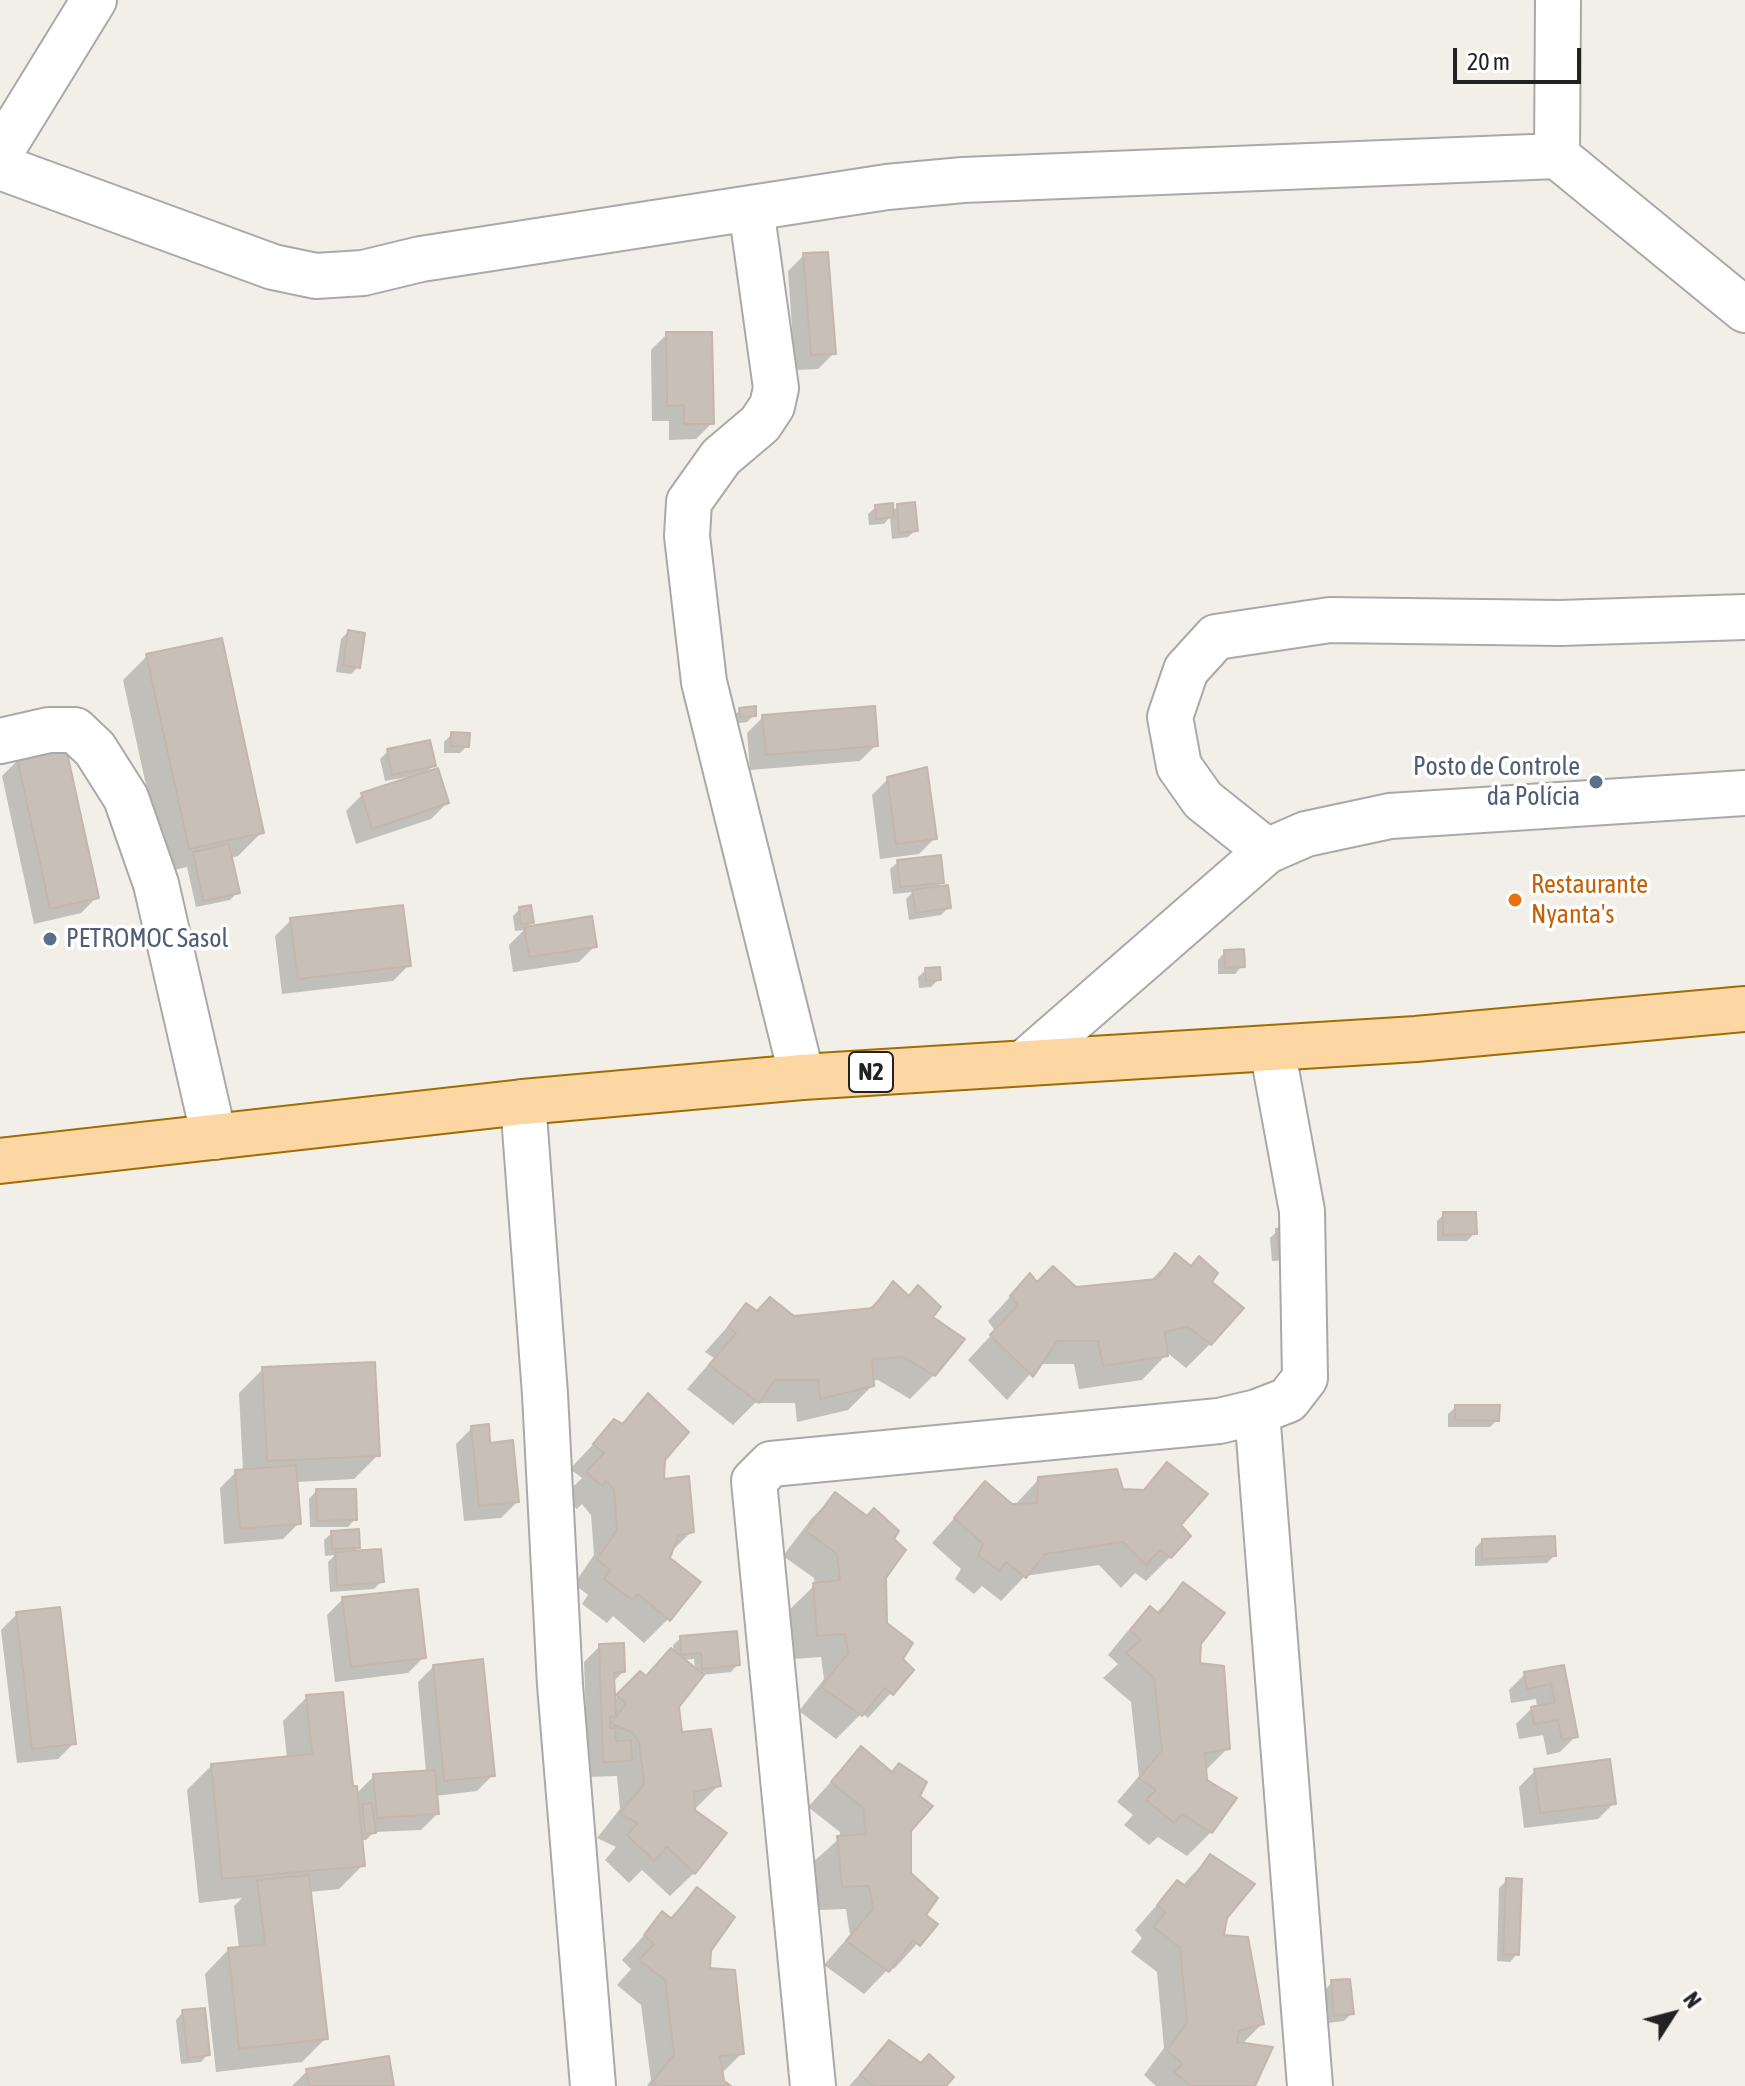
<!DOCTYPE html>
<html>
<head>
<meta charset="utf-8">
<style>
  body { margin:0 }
  #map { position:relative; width:1745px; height:2086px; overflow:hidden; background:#f2efe9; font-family:"Asap Condensed",sans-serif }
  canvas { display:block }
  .north { position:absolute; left:1633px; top:1974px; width:80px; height:80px; -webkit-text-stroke:6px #fff; paint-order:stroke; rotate:54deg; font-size:22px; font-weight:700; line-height:32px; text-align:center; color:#222 }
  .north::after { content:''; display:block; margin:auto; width:28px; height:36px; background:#222; clip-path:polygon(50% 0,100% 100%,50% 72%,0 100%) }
  .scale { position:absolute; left:1453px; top:48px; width:128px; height:36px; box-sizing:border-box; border:4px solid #222; border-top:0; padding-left:10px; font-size:24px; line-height:28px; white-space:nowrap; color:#222; -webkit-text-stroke:6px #fff; paint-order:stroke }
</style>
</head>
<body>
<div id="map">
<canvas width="1745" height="2086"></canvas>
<div class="north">N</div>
<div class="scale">20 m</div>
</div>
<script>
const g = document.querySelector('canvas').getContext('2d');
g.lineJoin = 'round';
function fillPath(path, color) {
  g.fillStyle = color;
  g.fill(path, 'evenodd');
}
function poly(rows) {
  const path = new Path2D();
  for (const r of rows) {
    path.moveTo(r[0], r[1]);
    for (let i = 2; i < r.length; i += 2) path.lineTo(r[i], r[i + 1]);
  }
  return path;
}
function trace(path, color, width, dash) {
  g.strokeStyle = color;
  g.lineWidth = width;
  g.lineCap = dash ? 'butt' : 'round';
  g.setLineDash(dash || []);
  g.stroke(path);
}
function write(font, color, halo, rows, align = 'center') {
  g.font = font + ' "Asap Condensed",sans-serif';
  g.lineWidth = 7;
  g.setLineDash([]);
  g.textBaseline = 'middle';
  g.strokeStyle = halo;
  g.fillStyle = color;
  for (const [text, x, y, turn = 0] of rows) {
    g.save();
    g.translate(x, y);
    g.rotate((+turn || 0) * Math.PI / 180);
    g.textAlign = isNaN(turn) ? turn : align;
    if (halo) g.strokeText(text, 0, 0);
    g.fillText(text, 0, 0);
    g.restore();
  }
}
fillPath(poly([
  [804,255,834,353,818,369,795,370,788,271],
  [667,334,712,423,696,439,669,440,669,421,652,421,651,350],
  [898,506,916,530,908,537,892,539,890,517,884,524,869,525,868,514,876,507,892,512],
  [348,632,358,667,351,674,336,672,341,639],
  [147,656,262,832,238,856,230,858,238,892,230,900,196,907,187,867,165,872,123,680],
  [740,710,754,715,747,722,733,724,733,717],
  [763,717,876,745,860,761,750,770,747,733],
  [452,734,467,746,460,753,444,753,444,742],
  [388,751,434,765,425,774,447,803,431,819,356,844,346,811,362,795,409,779,408,777,385,781,380,759],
  [18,760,97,897,81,913,34,924,2,776],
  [888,779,935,838,919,854,880,859,872,795],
  [898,862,942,882,935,889,949,907,941,915,909,920,906,899,913,892,893,894,890,869],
  [520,909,532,922,526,929,595,946,579,962,513,972,509,945,524,930,515,931,513,916],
  [291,920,409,965,393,981,282,994,275,936],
  [1225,952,1242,966,1235,974,1218,974,1218,960],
  [926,970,939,979,931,987,919,988,918,977],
  [1444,1214,1475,1233,1467,1241,1437,1241,1437,1221],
  [1277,1231,1288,1260,1272,1261,1270,1238],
  [1175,1256,1210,1283,1210,1344,1186,1368,1165,1351,1166,1355,1142,1380,1079,1389,1074,1364,1039,1364,1007,1400,968,1360,995,1331,988,1321,1029,1276,1036,1285,1075,1289,1150,1281],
  [893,1284,930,1318,934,1375,910,1399,878,1380,871,1381,872,1386,848,1410,797,1422,795,1403,755,1403,733,1425,687,1389,714,1358,705,1352,746,1306,756,1313,793,1318,867,1311],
  [263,1369,378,1455,354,1479,296,1482,299,1523,283,1539,224,1544,220,1488,236,1472,243,1471,239,1393],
  [648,1396,663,1459,662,1481,691,1532,670,1553,668,1619,644,1643,613,1616,607,1623,582,1604,588,1595,574,1584,594,1555,591,1515,582,1504,577,1509,563,1497,582,1478,570,1469,614,1422,620,1425],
  [1456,1407,1497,1420,1490,1427,1448,1427,1448,1414],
  [472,1428,488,1445,517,1502,501,1518,464,1521,456,1444],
  [1167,1465,1178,1525,1170,1557,1146,1581,1135,1573,1121,1588,1099,1565,1025,1576,1001,1601,982,1586,974,1594,955,1579,961,1569,932,1543,985,1484,1014,1506,1039,1479,1141,1492],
  [316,1491,355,1519,348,1527,310,1527,309,1499],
  [836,1494,891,1539,884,1578,885,1624,901,1660,911,1671,868,1718,862,1713,836,1739,799,1711,824,1679,821,1657,793,1659,790,1609,815,1585,814,1578,783,1556,812,1518],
  [332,1533,358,1548,352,1553,382,1581,374,1589,330,1592,328,1562,335,1555,325,1556,324,1540],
  [1482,1541,1554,1556,1547,1563,1475,1566,1475,1548],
  [1183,1585,1199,1643,1198,1665,1228,1748,1204,1772,1211,1832,1187,1856,1158,1837,1149,1845,1124,1825,1133,1815,1117,1802,1139,1776,1131,1702,1103,1678,1118,1664,1108,1655,1126,1633,1150,1609,1156,1613],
  [343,1599,424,1657,408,1673,335,1682,327,1615],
  [17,1614,74,1743,58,1759,17,1763,1,1630],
  [681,1638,738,1664,731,1672,702,1675,677,1706,681,1734,719,1785,693,1811,694,1873,670,1896,642,1870,629,1883,605,1860,616,1847,597,1838,620,1809,617,1776,588,1777,584,1662,600,1646,623,1672,613,1682,614,1700,640,1673,645,1677,671,1651,674,1653,673,1645],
  [694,1659,695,1670,683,1660],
  [434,1666,493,1775,477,1791,435,1796,437,1814,421,1830,374,1832,366,1840,360,1840,363,1865,339,1889,309,1892,326,2038,302,2062,216,2072,205,1974,229,1949,239,1948,234,1906,242,1898,199,1903,187,1790,211,1766,287,1758,283,1721,307,1697,356,1794,374,1776,426,1772,418,1682],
  [1563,1667,1576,1736,1560,1752,1547,1755,1543,1735,1519,1739,1516,1724,1532,1708,1537,1707,1536,1699,1511,1703,1509,1690,1525,1674],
  [861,1749,918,1796,909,1830,909,1874,923,1915,935,1924,894,1969,891,1966,864,1994,824,1965,850,1935,846,1909,818,1910,813,1862,840,1838,840,1832,808,1807],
  [1535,1771,1614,1803,1598,1819,1524,1828,1519,1787],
  [1210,1856,1225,1917,1222,1937,1262,2024,1241,2045,1252,2086,1156,2086,1144,2075,1164,2048,1157,1972,1131,1952,1142,1938,1135,1930,1177,1882,1182,1886],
  [1507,1880,1517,1954,1510,1962,1497,1961,1499,1888],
  [697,1889,709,1951,708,1970,742,2053,721,2074,722,2082,727,2086,647,2086,651,2080,641,2005,617,1985,631,1969,622,1960,663,1914,669,1919],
  [1332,1982,1351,2014,1344,2021,1327,2023,1325,1990],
  [183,2012,208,2054,201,2062,181,2064,176,2020],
  [889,2043,943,2086,849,2086],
  [307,2071,392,2086,292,2086]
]), '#0003');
const building = poly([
  [828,252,836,354,811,355,803,253,828,252],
  [666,332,712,332,714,424,684,424,684,405,667,406,666,332],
  [915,502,918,531,899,533,897,504,915,502],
  [893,503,894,517,876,519,875,505,893,503],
  [348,630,365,633,360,668,343,665,348,630],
  [222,638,264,833,189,849,146,654,222,638],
  [756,706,756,716,740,717,739,708,756,706],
  [875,706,878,746,766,755,762,715,875,706],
  [451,732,470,733,469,747,451,746,451,732],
  [430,740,436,766,392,775,387,749,430,740],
  [66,748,99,898,50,909,17,758,66,748],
  [927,767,937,839,896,844,887,777,927,767],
  [438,768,449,803,372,829,361,793,438,768],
  [229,844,240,893,203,901,193,852,229,844],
  [941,855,944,883,900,887,897,860,941,855],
  [948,885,951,908,916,913,912,890,948,885],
  [403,905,411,966,298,979,290,918,403,905],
  [531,905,534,923,521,924,519,907,531,905],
  [592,916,597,947,529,957,524,927,592,916],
  [1244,949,1245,967,1225,968,1224,950,1244,949],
  [940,967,941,980,926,981,925,968,940,967],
  [1443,1212,1476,1212,1477,1234,1443,1235,1443,1212],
  [1294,1227,1297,1253,1279,1255,1276,1229,1294,1227],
  [1175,1253,1191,1266,1199,1256,1218,1273,1212,1282,1244,1308,1211,1345,1188,1327,1165,1332,1168,1356,1103,1366,1098,1341,1057,1341,1033,1377,990,1335,1018,1305,1010,1296,1030,1273,1037,1282,1053,1266,1076,1287,1157,1279,1175,1253],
  [893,1281,909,1296,918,1285,941,1307,933,1317,965,1339,935,1376,903,1357,872,1360,874,1386,820,1399,818,1380,775,1380,759,1403,709,1365,736,1333,728,1327,746,1303,757,1311,770,1297,794,1316,873,1308,893,1281],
  [375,1362,380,1456,267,1461,262,1367,375,1362],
  [648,1393,689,1432,665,1460,664,1479,689,1476,694,1532,678,1536,670,1558,701,1582,670,1621,638,1594,632,1600,604,1579,610,1570,597,1559,617,1530,614,1490,606,1480,602,1486,586,1472,604,1453,593,1444,614,1419,623,1424,648,1393],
  [1455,1405,1500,1405,1499,1421,1455,1420,1455,1405],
  [489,1424,490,1443,513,1440,519,1502,479,1506,471,1426,489,1424],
  [1167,1462,1208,1494,1181,1525,1191,1536,1171,1558,1160,1550,1146,1565,1123,1542,1045,1554,1026,1578,1006,1562,999,1571,978,1555,983,1544,954,1518,985,1481,1012,1504,1037,1503,1038,1477,1117,1469,1123,1489,1144,1490,1167,1462],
  [296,1465,301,1524,240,1529,235,1470,296,1465],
  [316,1489,356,1489,357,1520,317,1521,316,1489],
  [835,1492,867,1516,874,1508,899,1531,894,1539,906,1550,886,1578,887,1623,913,1643,903,1659,914,1670,893,1695,885,1688,862,1716,821,1687,848,1653,845,1634,817,1636,813,1583,840,1580,837,1554,806,1531,835,1492],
  [359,1529,360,1548,332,1549,331,1531,359,1529],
  [1555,1536,1556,1556,1482,1559,1482,1539,1555,1536],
  [381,1549,384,1582,337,1586,335,1552,381,1549],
  [1183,1582,1225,1613,1201,1644,1200,1663,1224,1666,1230,1749,1205,1753,1207,1780,1237,1798,1212,1833,1182,1814,1174,1823,1146,1800,1156,1790,1139,1778,1162,1750,1154,1678,1126,1653,1141,1640,1130,1630,1150,1606,1159,1614,1183,1582],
  [418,1589,426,1658,351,1667,342,1597,418,1589],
  [60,1607,76,1744,32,1749,16,1612,60,1607],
  [737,1631,740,1665,702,1669,701,1653,681,1655,680,1636,737,1631],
  [624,1643,625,1672,614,1673,616,1716,610,1717,610,1728,615,1728,616,1741,631,1740,632,1761,603,1762,599,1644,624,1643],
  [671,1648,704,1675,679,1707,682,1732,711,1729,721,1786,694,1792,695,1810,727,1833,695,1874,667,1847,654,1861,627,1835,638,1823,619,1814,644,1784,639,1742,632,1732,611,1724,626,1703,616,1695,640,1671,646,1676,671,1648],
  [483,1659,495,1776,444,1781,433,1665,483,1659],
  [1564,1665,1578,1737,1562,1740,1558,1720,1534,1724,1531,1707,1555,1702,1551,1684,1527,1689,1524,1672,1564,1665],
  [343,1692,353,1786,357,1786,365,1866,222,1879,211,1764,312,1754,306,1695,343,1692],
  [861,1746,892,1772,899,1763,927,1782,920,1796,933,1806,911,1831,911,1873,938,1898,926,1915,938,1924,920,1946,913,1940,889,1972,846,1941,873,1909,869,1886,842,1887,837,1836,866,1834,863,1808,831,1782,861,1746],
  [1610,1759,1616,1804,1540,1813,1534,1769,1610,1759],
  [435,1770,439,1814,377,1818,373,1774,435,1770],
  [372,1803,376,1833,365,1834,362,1804,372,1803],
  [1210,1854,1255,1884,1227,1918,1224,1935,1248,1937,1264,2024,1239,2031,1237,2042,1273,2047,1255,2086,1191,2086,1174,2072,1182,2064,1167,2050,1187,2023,1180,1948,1153,1927,1165,1913,1157,1905,1177,1880,1187,1887,1210,1854],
  [309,1875,328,2039,239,2049,228,1948,265,1944,257,1880,309,1875],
  [1506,1878,1522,1879,1519,1955,1503,1954,1506,1878],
  [697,1887,735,1917,711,1951,710,1968,735,1970,744,2054,720,2056,724,2081,731,2086,656,2086,652,2082,674,2055,665,1980,639,1960,654,1944,644,1935,662,1911,672,1919,697,1887],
  [1350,1979,1354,2014,1334,2016,1331,1980,1350,1979],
  [205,2008,210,2055,188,2058,182,2010,205,2008],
  [889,2040,921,2063,929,2054,954,2077,946,2086,874,2086,860,2075,889,2040],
  [389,2056,394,2086,309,2086,306,2069,389,2056]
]);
fillPath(building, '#c7bfb8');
trace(building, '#c4b6ab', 2);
const minor = poly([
  [0,153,94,0],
  [1557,156,1558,0],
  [0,167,273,267,316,276,363,273,421,259,887,187,963,180,1557,156,1745,310],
  [751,208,776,388,772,406,760,424,721,457,689,502,687,536,704,682,802,1077],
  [0,741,49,730,75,730,95,749,126,798,156,884,214,1137],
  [1267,851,1203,800,1179,766,1170,717,1186,670,1216,637,1330,620,1560,623,1745,617],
  [1025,1062,1267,851,1306,834,1390,816,1745,793],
  [523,1102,545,1394,560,1685,593,2086],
  [1257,1412,1310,2086],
  [813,2086,754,1481,771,1464,1219,1421,1257,1412,1288,1400,1305,1378,1302,1211,1272,1048]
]);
const major = poly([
  [0,1161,523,1102,802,1077,1416,1039,1745,1009]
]);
trace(minor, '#a9a9a9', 48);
trace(major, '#9f6d00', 48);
trace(minor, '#fff', 44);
trace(major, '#fcd7a4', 44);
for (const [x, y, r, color] of [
  [1596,782,8,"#5c6f8a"],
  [1515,900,8,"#e8710a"],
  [50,939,8,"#5c6f8a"]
]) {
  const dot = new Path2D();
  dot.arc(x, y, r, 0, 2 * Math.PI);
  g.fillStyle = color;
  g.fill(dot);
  trace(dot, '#fff', 3);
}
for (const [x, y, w] of [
  [871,1072,44]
]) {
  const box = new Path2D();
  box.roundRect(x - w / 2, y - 20, w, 40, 6);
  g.fillStyle = '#fff';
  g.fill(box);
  trace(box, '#222', 2);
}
write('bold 24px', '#222', null, [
  ["N2",871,1072]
]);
write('26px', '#4e5e75', '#fff', [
  ["Posto de Controle",1580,767],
  ["da Polícia",1580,797],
  ["PETROMOC Sasol",66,939,"left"]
], 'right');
write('26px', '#c56008', '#fff', [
  ["Restaurante",1531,885],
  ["Nyanta's",1531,915]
], 'left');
</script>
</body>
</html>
